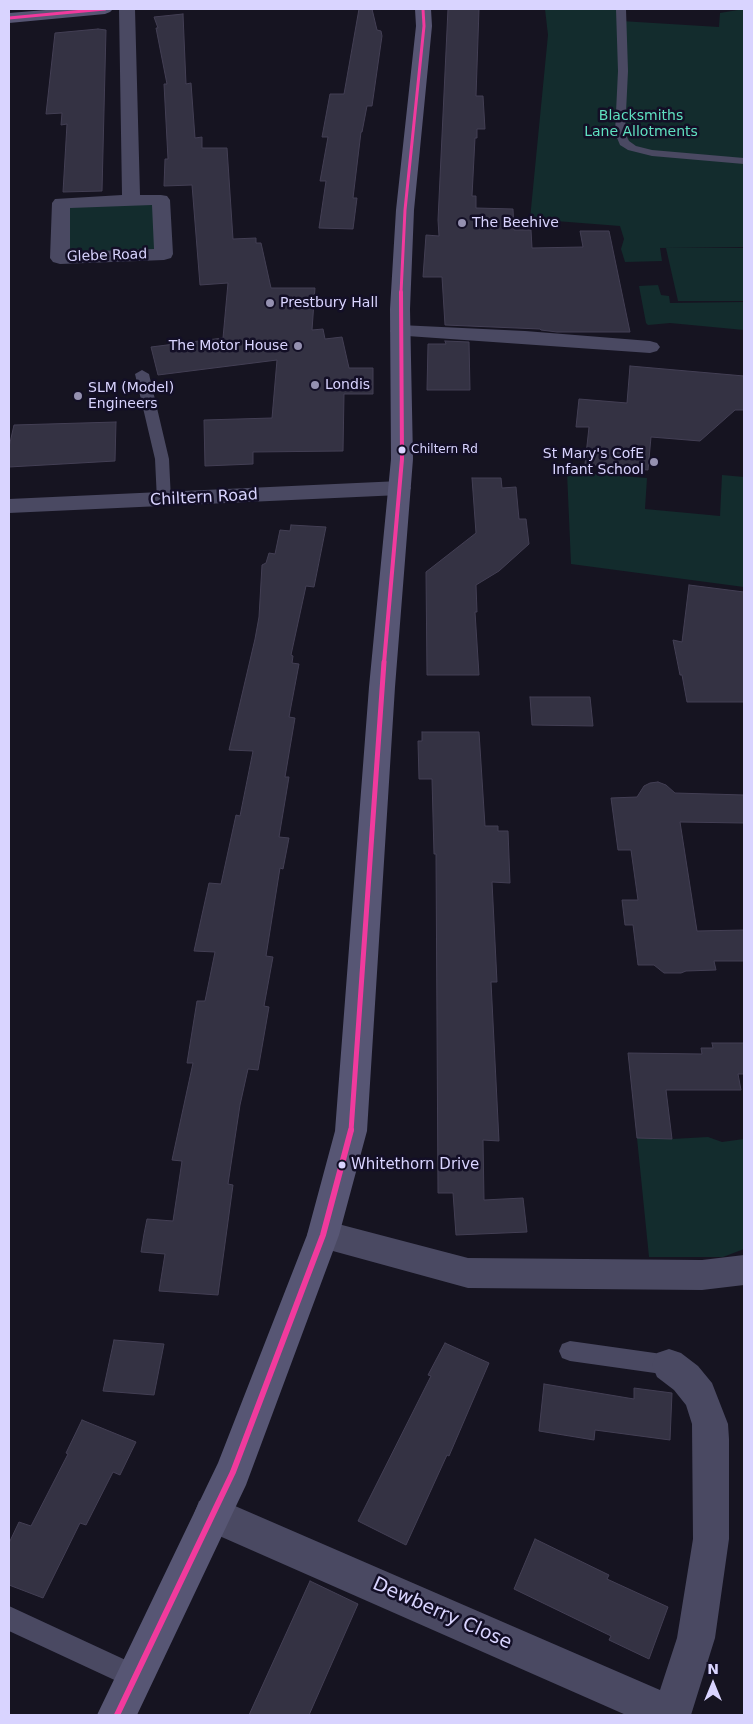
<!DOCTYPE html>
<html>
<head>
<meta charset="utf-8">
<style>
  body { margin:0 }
  #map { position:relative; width:753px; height:1724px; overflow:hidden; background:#161421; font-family:"DejaVu Sans",sans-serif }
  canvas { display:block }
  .frame { position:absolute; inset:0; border:10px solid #d9d4ff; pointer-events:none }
  .north { position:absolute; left:688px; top:1659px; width:50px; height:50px; -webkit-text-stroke:4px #130f26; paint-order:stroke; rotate:0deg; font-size:14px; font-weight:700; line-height:20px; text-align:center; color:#d9d4ff }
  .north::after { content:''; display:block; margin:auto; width:18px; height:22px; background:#d9d4ff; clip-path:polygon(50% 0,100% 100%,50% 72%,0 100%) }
</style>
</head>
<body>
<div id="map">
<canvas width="753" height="1724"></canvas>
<div class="frame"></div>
<div class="north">N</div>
</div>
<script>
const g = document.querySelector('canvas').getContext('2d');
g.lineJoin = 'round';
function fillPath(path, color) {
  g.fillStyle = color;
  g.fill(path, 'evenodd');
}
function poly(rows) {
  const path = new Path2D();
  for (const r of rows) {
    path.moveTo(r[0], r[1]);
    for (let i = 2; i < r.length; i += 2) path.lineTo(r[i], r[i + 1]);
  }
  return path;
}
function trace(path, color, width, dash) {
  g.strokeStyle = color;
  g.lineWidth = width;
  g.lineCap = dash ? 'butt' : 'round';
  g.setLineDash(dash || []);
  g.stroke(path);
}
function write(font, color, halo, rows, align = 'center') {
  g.font = font + ' "DejaVu Sans",sans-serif';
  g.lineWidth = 5;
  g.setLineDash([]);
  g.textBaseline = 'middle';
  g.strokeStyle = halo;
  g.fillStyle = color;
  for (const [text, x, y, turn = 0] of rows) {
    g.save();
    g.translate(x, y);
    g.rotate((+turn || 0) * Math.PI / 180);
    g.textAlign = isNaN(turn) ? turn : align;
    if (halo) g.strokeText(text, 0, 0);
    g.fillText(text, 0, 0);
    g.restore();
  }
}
fillPath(poly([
  [545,9,621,9,621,21,719,27,720,13,744,9,744,247,660,248,662,261,625,262,621,249,624,239,620,226,530,219,548,35],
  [161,200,164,254,60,258,61,203],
  [666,248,744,248,744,301,678,301],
  [658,285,661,295,669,296,670,303,744,302,744,330,670,323,648,325,646,323,639,286],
  [567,472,647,478,645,509,720,516,722,475,744,477,744,587,571,564],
  [708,1137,722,1142,744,1139,744,1249,723,1257,649,1257,637,1138,672,1139]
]), '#132c2d');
const building = poly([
  [359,9,372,9,377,30,381,31,382,36,372,106,367,106,362,132,361,132,353,198,357,198,353,229,319,228,326,181,320,181,328,137,322,137,330,94,344,94,359,9],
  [448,9,479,9,476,96,483,96,485,129,477,129,477,138,475,138,472,196,476,196,476,208,513,209,514,230,531,230,532,248,583,247,580,231,609,231,630,332,557,332,541,330,540,329,445,325,442,277,423,277,426,235,439,236,438,220,448,9],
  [183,14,186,84,191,83,195,138,202,137,202,148,227,148,233,239,256,238,256,243,261,243,271,288,315,288,312,330,323,329,325,339,342,337,349,368,373,368,373,394,344,394,343,451,253,452,253,464,205,466,204,420,272,418,277,360,158,375,151,347,223,338,228,283,200,285,192,185,164,186,165,159,168,159,164,84,167,84,156,28,158,28,154,17,183,14],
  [98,29,106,30,102,191,63,192,67,124,61,125,62,113,46,114,55,33,98,29],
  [445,341,469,342,470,390,427,390,428,344,446,344,445,341],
  [630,366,744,376,744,410,735,410,700,441,651,437,648,470,585,464,589,427,576,427,579,399,627,403,630,366],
  [116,422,115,461,9,467,9,447,14,425,116,422],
  [472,478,501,478,502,488,516,487,519,519,526,519,529,544,499,571,476,585,477,612,475,612,479,675,427,675,426,572,476,533,472,478],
  [291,525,326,527,314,587,306,586,291,655,293,656,292,663,299,664,289,717,295,718,285,777,289,777,279,837,289,838,283,869,280,868,266,956,273,957,264,1006,269,1007,258,1070,248,1069,240,1105,228,1184,233,1185,218,1295,159,1291,165,1254,141,1252,144,1234,147,1219,173,1221,182,1161,172,1160,193,1063,187,1063,197,1001,205,1001,215,952,194,951,209,883,221,884,236,815,240,816,253,751,229,750,255,639,259,617,262,565,266,563,269,553,275,554,280,530,290,531,291,525],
  [689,585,744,592,744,702,687,702,682,675,680,675,673,640,682,642,689,585],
  [530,697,590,697,593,726,532,725,530,697],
  [422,732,479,732,485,826,498,826,498,831,508,831,510,883,492,882,497,982,491,982,499,1141,483,1140,484,1200,523,1198,527,1232,456,1235,453,1193,438,1193,436,854,434,854,432,779,419,779,418,741,422,741,422,732],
  [658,782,666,785,675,793,744,795,744,823,680,822,697,931,744,930,744,961,714,961,716,970,686,971,681,973,664,973,654,965,638,965,633,925,625,925,622,900,638,900,631,850,618,850,611,798,637,797,644,786,650,783,658,782],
  [712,1043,744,1043,744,1074,738,1074,741,1090,666,1090,672,1139,637,1138,628,1053,702,1054,701,1048,713,1048,712,1043],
  [114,1340,164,1344,154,1395,103,1391,114,1340],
  [445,1343,489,1363,449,1456,447,1455,406,1545,358,1521,431,1376,428,1375,445,1343],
  [544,1384,634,1399,634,1388,672,1393,670,1440,595,1430,594,1440,539,1431,544,1384],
  [82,1420,136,1442,120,1475,113,1472,86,1525,80,1523,43,1598,9,1585,9,1543,19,1522,31,1526,68,1454,66,1453,82,1420],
  [535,1539,609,1575,607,1579,668,1607,649,1659,609,1640,611,1636,514,1589,535,1539],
  [310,1581,358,1604,309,1715,249,1715,310,1581]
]);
fillPath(building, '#343243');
trace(building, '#433f54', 1);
fillPath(poly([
  [616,9,626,9,628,71,625,133,629,141,636,146,652,150,744,158,744,164,652,156,628,150,620,145,615,133,618,71,616,9],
  [142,370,149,374,169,459,171,500,169,503,164,504,159,503,157,500,155,459,135,374,142,370],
  [570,1341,669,1355,677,1358,680,1365,677,1372,669,1375,570,1361,562,1358,559,1351,562,1344,570,1341],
  [9,1606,145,1669,148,1678,145,1687,136,1690,9,1631,9,1606]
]), '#4a4962');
fillPath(poly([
  [119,9,135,9,140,195,161,195,167,196,170,200,173,254,171,258,164,260,60,264,53,262,50,258,52,203,55,199,122,195,119,9],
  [152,205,154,249,70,252,70,208,152,205],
  [400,325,525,331,650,341,657,343,660,347,657,351,650,353,393,335,390,331,393,327,400,325],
  [400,481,408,483,411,488,408,493,400,495,9,513,9,499,400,481],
  [323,1220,468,1258,702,1260,744,1255,744,1285,702,1290,468,1288,311,1245,307,1235,311,1225,323,1220],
  [669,1349,681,1353,698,1366,712,1383,728,1424,729,1439,729,1539,715,1638,691,1715,626,1715,199,1527,194,1514,199,1501,212,1496,660,1690,677,1638,693,1539,692,1424,686,1405,674,1390,657,1377,652,1365,657,1353,669,1349]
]), '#4a4962');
fillPath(poly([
  [58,9,113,9,110,12,105,14,9,23,9,13,58,9],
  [415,9,431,9,432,26,414,210,410,309,413,459,395,687,367,1131,339,1235,246,1485,137,1715,97,1715,218,1463,307,1235,335,1131,369,687,391,459,390,309,396,210,416,26,415,9]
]), '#575674');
trace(poly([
  [9,18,105,9],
  [401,293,405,210,424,26,423,9]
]), '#f13a9d', 3);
trace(poly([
  [384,663,402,459,401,292]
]), '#f13a9d', 4);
trace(poly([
  [351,1131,384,662]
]), '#f13a9d', 5);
trace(poly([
  [117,1715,233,1472,323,1235,351,1130]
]), '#f13a9d', 6);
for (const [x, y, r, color] of [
  [462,223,5,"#9591b1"],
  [270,303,5,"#9591b1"],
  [298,346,5,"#9591b1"],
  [315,385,5,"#9591b1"],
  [78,396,5,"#9591b1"],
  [402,450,4.5,"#d9d4ff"],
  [654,462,5,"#9591b1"],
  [342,1165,4.5,"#d9d4ff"]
]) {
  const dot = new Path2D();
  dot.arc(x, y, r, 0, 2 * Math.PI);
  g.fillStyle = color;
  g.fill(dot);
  trace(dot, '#130f26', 2);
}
write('12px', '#d9d4ff', '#130f26', [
  ["Chiltern Rd",411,450]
], 'left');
write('14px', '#5fe0c0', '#130f26', [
  ["Blacksmiths",641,116],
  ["Lane Allotments",641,132]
]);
write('14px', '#d9d4ff', '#130f26', [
  ["The Beehive",472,223],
  ["Prestbury Hall",280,303],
  ["The Motor House",288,346,"right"],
  ["Londis",325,385],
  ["SLM (Model)",88,388],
  ["Engineers",88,404],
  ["St Mary's CofE",644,454,"right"],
  ["Infant School",644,470,"right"]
], 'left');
write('14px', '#d9d4ff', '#130f26', [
  ["Glebe Road",107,256,-2]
]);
write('15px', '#d9d4ff', '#130f26', [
  ["Whitethorn Drive",351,1165]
], 'left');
write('16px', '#d9d4ff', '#130f26', [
  ["Chiltern Road",204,498,-3]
]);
write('19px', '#d9d4ff', '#130f26', [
  ["Dewberry Close",442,1614,24]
]);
</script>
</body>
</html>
